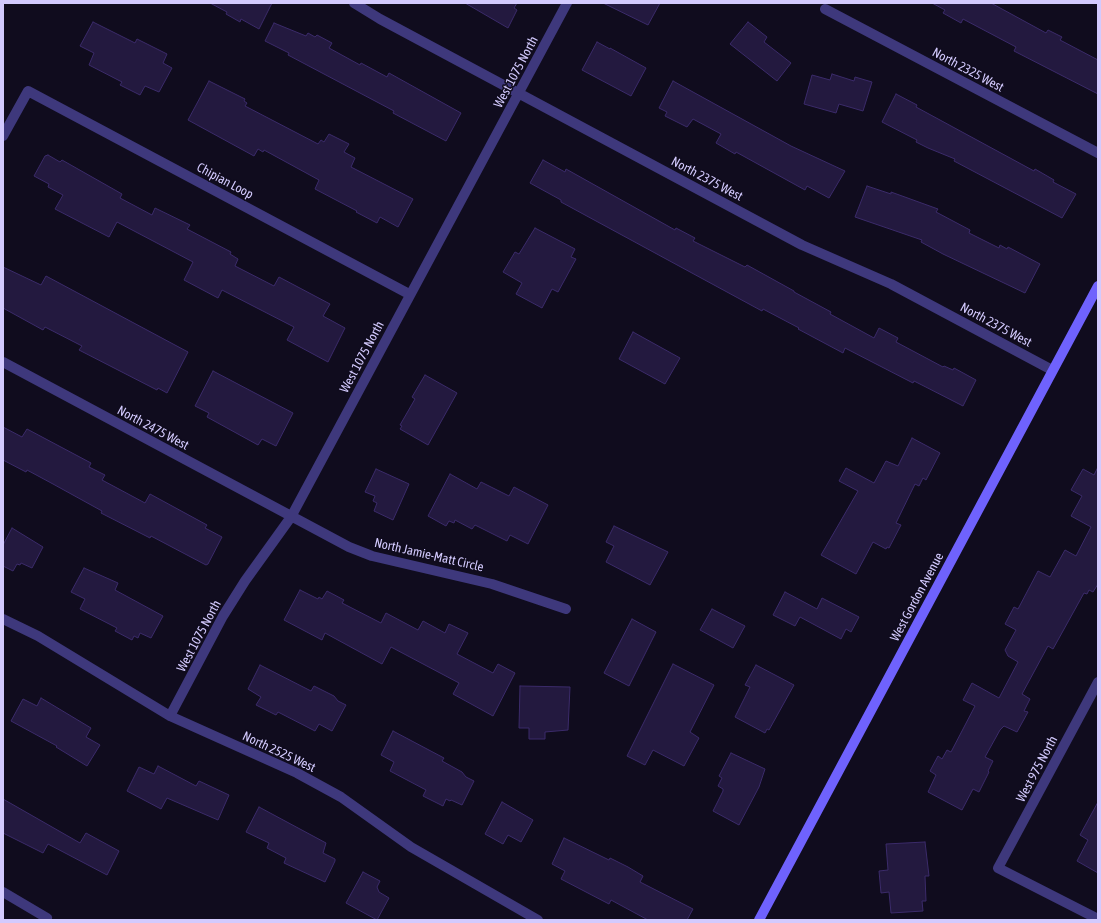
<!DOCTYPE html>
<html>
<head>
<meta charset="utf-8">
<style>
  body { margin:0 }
  #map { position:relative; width:1101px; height:923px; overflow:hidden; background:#100c1e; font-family:"Asap Condensed",sans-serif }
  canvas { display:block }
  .frame { position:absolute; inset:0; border:4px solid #d3cafe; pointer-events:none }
</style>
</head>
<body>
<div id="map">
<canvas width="1101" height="923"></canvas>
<div class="frame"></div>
</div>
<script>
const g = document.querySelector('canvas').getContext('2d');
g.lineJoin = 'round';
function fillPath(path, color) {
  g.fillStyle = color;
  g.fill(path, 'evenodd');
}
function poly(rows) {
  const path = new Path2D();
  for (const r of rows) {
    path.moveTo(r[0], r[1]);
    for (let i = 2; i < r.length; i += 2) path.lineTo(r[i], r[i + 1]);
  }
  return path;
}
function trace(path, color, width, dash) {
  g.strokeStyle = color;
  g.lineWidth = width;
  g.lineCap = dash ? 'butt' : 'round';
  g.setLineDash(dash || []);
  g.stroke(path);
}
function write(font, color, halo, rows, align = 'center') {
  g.font = font + ' "Asap Condensed",sans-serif';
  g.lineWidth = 3;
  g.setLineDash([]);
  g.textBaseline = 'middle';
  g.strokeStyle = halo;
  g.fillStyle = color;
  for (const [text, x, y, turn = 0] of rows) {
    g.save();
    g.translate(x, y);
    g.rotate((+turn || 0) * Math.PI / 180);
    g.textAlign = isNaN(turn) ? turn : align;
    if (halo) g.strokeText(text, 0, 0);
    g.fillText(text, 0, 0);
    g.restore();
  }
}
const building = poly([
  [210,3,272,3,259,29,241,19,240,22,226,14,227,12,210,3],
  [465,3,517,3,514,8,517,10,508,28,465,3],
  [603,3,660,3,648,25,603,3],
  [932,3,991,3,1046,33,1048,30,1062,37,1060,40,1098,60,1098,94,1014,51,1016,47,963,19,961,23,943,13,945,10,932,3],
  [93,22,135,43,137,39,167,54,163,63,172,68,159,92,145,86,140,95,120,85,122,82,89,65,94,53,80,46,93,22],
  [748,22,767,37,764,42,791,63,777,81,730,44,748,22],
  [274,23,306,36,308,33,315,37,317,35,332,43,329,48,360,65,361,63,387,77,389,73,461,113,446,141,393,113,394,111,288,55,289,53,265,41,274,23],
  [597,42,610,49,610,48,646,68,631,96,582,70,597,42],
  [832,74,854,81,855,77,872,82,863,111,839,104,836,113,804,104,812,75,830,80,832,74],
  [209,81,245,99,244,101,247,103,245,106,318,144,321,140,324,142,329,134,349,144,344,152,355,158,351,167,413,199,398,227,380,217,377,223,356,212,357,211,315,189,319,180,264,150,263,152,258,149,254,156,188,120,209,81],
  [673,81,791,146,845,171,829,198,807,186,805,190,736,152,735,154,716,143,721,134,693,119,687,127,665,116,667,112,659,108,673,81],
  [896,94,917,105,916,107,1034,171,1035,169,1054,180,1053,182,1076,194,1062,218,954,161,955,159,928,148,916,142,917,140,882,122,896,94],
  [48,155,60,162,62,160,122,194,120,198,152,215,155,208,190,225,187,229,231,252,230,254,238,259,235,266,274,286,279,277,330,304,323,316,345,328,328,362,287,340,294,327,222,290,218,298,184,280,193,262,117,222,109,237,55,209,63,195,48,187,49,184,34,176,45,156,48,155],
  [543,160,565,172,566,169,675,230,676,228,695,238,693,241,745,267,747,265,794,291,794,292,831,312,830,314,874,338,879,328,898,338,896,342,943,367,944,366,953,370,954,368,976,380,963,406,914,381,913,383,845,348,843,353,798,329,799,328,763,309,762,311,561,202,561,200,530,183,543,160],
  [867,186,891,194,891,192,938,209,936,212,970,230,969,233,999,248,1000,245,1007,249,1008,247,1040,264,1025,293,943,254,921,242,922,240,855,217,867,186],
  [535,228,575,249,571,257,576,259,558,292,552,289,542,308,516,294,522,283,503,272,515,252,519,254,535,228],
  [3,267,41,285,46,276,188,352,167,393,158,388,157,390,79,350,82,346,45,327,43,330,3,308,3,267],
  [633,332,680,358,665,384,619,359,633,332],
  [213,371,293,413,276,446,262,439,258,445,207,417,209,413,195,406,213,371],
  [425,375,457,393,428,445,400,429,402,426,400,425,415,399,412,397,425,375],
  [3,427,22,437,27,429,91,463,89,467,105,475,102,480,145,503,150,494,207,525,205,528,222,537,208,564,206,565,151,536,150,538,101,513,102,511,53,484,27,470,26,472,3,460,3,427],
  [912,438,940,453,926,480,923,478,919,486,915,484,896,523,901,525,889,548,887,547,886,549,873,542,856,574,821,555,858,491,839,481,846,468,874,483,886,461,898,466,912,438],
  [1098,467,1098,584,1093,592,1089,590,1087,594,1084,593,1053,649,1048,646,1022,694,1030,699,1024,711,1028,712,1017,732,1004,726,1000,730,985,757,993,761,988,771,989,772,979,792,973,789,962,810,960,809,928,792,936,775,930,771,938,756,942,759,947,750,951,752,975,706,963,700,972,683,999,698,1018,662,1008,656,1005,650,1016,630,1005,624,1014,607,1018,609,1038,571,1050,577,1065,550,1076,556,1091,527,1071,516,1082,496,1071,490,1083,469,1094,475,1098,467],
  [376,469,409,484,393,520,374,511,377,503,373,501,375,496,365,492,376,469],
  [450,474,477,489,481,482,509,496,514,487,548,505,528,544,510,535,507,541,475,525,472,529,455,520,454,523,449,521,446,526,428,516,450,474],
  [614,526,668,552,650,585,606,562,614,546,606,542,614,526],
  [12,528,43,547,32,568,21,563,20,565,17,564,13,571,3,566,3,545,12,528],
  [84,568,118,583,115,590,163,616,151,638,140,633,138,638,134,636,132,640,115,631,117,628,80,609,85,599,71,592,84,568],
  [300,590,318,599,319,597,322,599,327,591,344,600,342,603,381,623,386,613,418,630,423,621,445,633,449,624,468,633,457,654,493,673,498,664,515,673,493,716,453,694,459,683,391,647,382,664,325,633,322,640,284,620,300,590],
  [785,592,817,609,822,598,859,617,851,632,846,629,841,639,800,617,795,626,773,615,785,592],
  [712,609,745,626,733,648,700,630,712,609],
  [632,619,656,632,629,686,604,673,632,619],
  [673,664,714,685,690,732,699,738,684,766,653,750,645,765,627,756,673,664],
  [260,665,311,691,314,686,334,696,338,701,346,705,332,731,319,724,315,731,278,712,276,715,256,705,261,697,248,689,260,665],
  [756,665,794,685,769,730,767,729,765,733,735,717,750,687,745,685,756,665],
  [520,686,570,687,568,730,545,732,545,739,529,739,529,728,519,728,520,686],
  [41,698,91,728,86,737,100,745,87,766,56,747,57,746,11,721,23,699,37,706,41,698],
  [393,731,444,758,442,761,462,772,466,777,474,781,462,805,451,800,450,801,446,799,443,806,423,796,426,790,390,771,394,762,381,755,393,731],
  [731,753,765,769,759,787,739,825,713,811,723,791,723,789,718,786,722,778,719,776,731,753],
  [158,766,196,786,199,781,229,795,218,820,167,798,161,809,127,791,139,767,154,774,158,766],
  [3,799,80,843,86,833,119,851,107,875,48,844,43,853,3,833,3,799],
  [502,802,533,820,521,842,508,835,503,844,485,834,502,802],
  [1098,802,1098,873,1077,861,1088,840,1080,835,1098,802],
  [259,807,326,843,323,853,335,859,335,861,325,882,284,863,286,858,267,848,269,843,246,832,259,807],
  [564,838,609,860,610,858,628,867,643,876,640,882,693,909,687,920,648,920,611,900,609,904,561,879,565,871,552,864,564,838],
  [925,842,929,876,925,876,926,901,922,901,923,911,891,913,889,892,881,893,879,871,888,870,886,844,925,842],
  [363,872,380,881,377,887,379,892,389,898,377,920,346,903,363,872]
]);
fillPath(building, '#23193f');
trace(building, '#3b2b6a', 1);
trace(poly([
  [354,3,380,19,802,245,891,284,1052,370],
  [825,9,1098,153],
  [3,136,28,91,409,294],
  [3,362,349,547,372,556,492,584,566,609],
  [3,619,38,636,170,716,297,773,341,797,411,847,538,920],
  [1098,682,998,868,1098,919],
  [170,716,223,616,245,581,291,517,567,3],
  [3,892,47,918,46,920]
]), '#3e387c', 10);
trace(poly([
  [759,920,1098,286]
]), '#6f62fd', 10);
write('13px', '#d3cafe', '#100c1e', [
  ["North 2325 West",968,70,28],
  ["West 1075 North",516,72,-62],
  ["North 2375 West",707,179,28],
  ["Chipian Loop",225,181,28],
  ["North 2375 West",996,325,28],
  ["West 1075 North",362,357,-62],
  ["North 2475 West",153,428,28],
  ["North Jamie-Matt Circle",429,555,13],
  ["West Gordon Avenue",917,597,-62],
  ["West 1075 North",199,636,-62],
  ["North 2525 West",279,752,25],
  ["West 975 North",1037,769,-62]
]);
</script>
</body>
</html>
